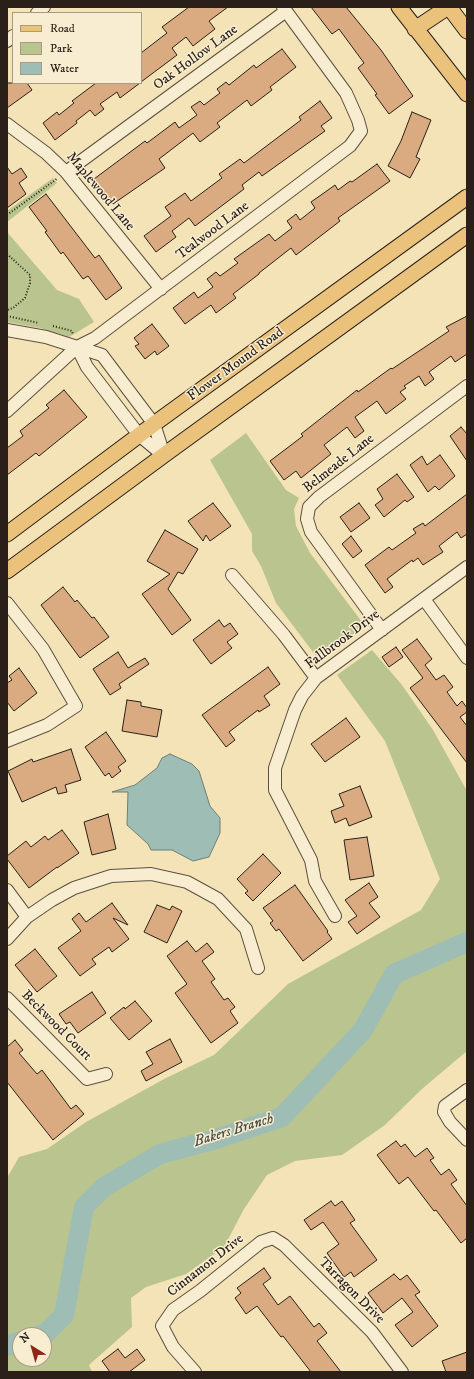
<!DOCTYPE html>
<html>
<head>
<meta charset="utf-8">
<style>
  body { margin:0 }
  #map { position:relative; width:474px; height:1379px; overflow:hidden; background:#f4e3b7; font-family:"IM FELL DW Pica",serif }
  canvas { display:block }
  .frame { position:absolute; inset:0; border:8px solid #2a2019; pointer-events:none }
  .legend { position:absolute; left:12px; top:12px; width:130px; height:72px; box-sizing:border-box; background:#f8edd0; border:1px solid #a69b87; margin:0; padding:5px 7px; list-style:none; font-size:12px; color:#2a2019 }
  .legend li { display:flex; align-items:center; gap:8px; height:20px }
  .legend b { width:20px; border:1px solid #a69b87 }
  .north { position:absolute; left:12px; top:1327px; width:40px; height:40px; box-sizing:border-box; background:#f8edd0; border:1px solid #a69b87; border-radius:50%; rotate:323deg; font-size:11px; font-weight:700; line-height:16px; text-align:center; color:#2a2019 }
  .north::after { content:''; display:block; margin:auto; width:14px; height:18px; background:#8f2418; clip-path:polygon(50% 0,100% 100%,50% 72%,0 100%) }
</style>
</head>
<body>
<div id="map">
<canvas width="474" height="1379"></canvas>
<div class="frame"></div>
<ul class="legend">
<li><b style="height:5px;background:#eac27c"></b>Road</li>
<li><b style="height:11px;background:#bac48f"></b>Park</li>
<li><b style="height:11px;background:#9dbdb5"></b>Water</li>
</ul>
<div class="north">N</div>
</div>
<script>
const g = document.querySelector('canvas').getContext('2d');
g.lineJoin = 'round';
function fillPath(path, color) {
  g.fillStyle = color;
  g.fill(path, 'evenodd');
}
function poly(rows) {
  const path = new Path2D();
  for (const r of rows) {
    path.moveTo(r[0], r[1]);
    for (let i = 2; i < r.length; i += 2) path.lineTo(r[i], r[i + 1]);
  }
  return path;
}
function trace(path, color, width, dash) {
  g.strokeStyle = color;
  g.lineWidth = width;
  g.lineCap = dash ? 'butt' : 'round';
  g.setLineDash(dash || []);
  g.stroke(path);
}
function write(font, color, halo, rows, align = 'center') {
  g.font = font + ' "IM FELL DW Pica",serif';
  g.lineWidth = 3;
  g.setLineDash([]);
  g.textBaseline = 'middle';
  g.strokeStyle = halo;
  g.fillStyle = color;
  for (const [text, x, y, turn = 0] of rows) {
    g.save();
    g.translate(x, y);
    g.rotate((+turn || 0) * Math.PI / 180);
    g.textAlign = isNaN(turn) ? turn : align;
    if (halo) g.strokeText(text, 0, 0);
    g.fillText(text, 0, 0);
    g.restore();
  }
}
fillPath(poly([
  [53,178,57,183,7,222,7,211],
  [7,232,57,290,79,299,94,322,69,337,40,328,7,322],
  [246,433,286,490,299,498,294,509,296,526,310,553,365,626,319,660,276,603,261,566,252,551,252,534,210,460],
  [372,650,402,685,433,730,467,791,467,1051,422,1089,385,1125,342,1155,295,1161,267,1175,244,1209,224,1247,186,1274,146,1287,131,1298,132,1327,89,1365,92,1372,7,1372,7,1178,19,1157,47,1149,86,1122,166,1078,214,1055,288,984,421,910,440,879,385,741,337,675],
  [20,1335,44,1335,44,1359,20,1359]
]), '#bac48f');
const water = poly([
  [170,754,192,764,199,771,210,806,220,818,220,833,209,857,193,861,172,850,151,850,148,844,127,825,128,792,112,792,135,785,157,768,162,758,170,754]
]);
fillPath(water, '#9dbdb5');
trace(water, '#6f7e77', 1);
trace(poly([
  [40,1335,46,1333,64,1315,84,1207,104,1187,160,1154,216,1139,282,1117,363,1030,394,974,467,942],
  [7,1346,20,1341]
]), '#9dbdb5', 20);
const building = poly([
  [189,7,228,7,209,21,215,29,193,46,186,37,172,48,177,55,141,82,141,53,167,33,162,27,189,7],
  [311,7,346,7,381,50,413,96,389,114,375,95,377,94,358,68,364,63,339,29,332,34,311,7],
  [282,49,296,67,270,87,272,90,251,106,247,100,217,123,220,127,200,142,193,133,159,159,165,168,113,204,94,179,145,141,147,143,175,122,179,128,197,115,191,107,200,101,204,105,220,93,217,89,226,82,229,85,254,65,256,68,282,49],
  [7,83,27,83,32,90,7,108,7,83],
  [96,83,140,83,120,98,117,92,100,104,104,109,95,116,90,110,76,121,77,123,55,140,43,123,57,112,59,115,74,103,72,101,96,83],
  [320,101,332,118,321,126,325,131,262,176,259,172,242,185,244,189,195,226,189,218,172,231,176,237,156,252,144,236,171,216,165,207,185,193,191,201,222,178,219,174,240,159,244,163,301,120,299,117,320,101],
  [412,112,431,120,416,157,420,159,410,178,388,166,401,141,412,112],
  [377,164,390,181,338,218,340,221,296,255,291,248,259,273,259,274,233,294,236,298,216,313,211,305,185,324,173,308,194,292,198,298,213,287,207,279,216,272,220,276,238,263,234,259,269,234,275,241,292,228,287,221,296,214,300,220,315,208,311,202,321,195,335,185,338,190,350,181,352,182,377,164],
  [7,167,12,174,21,168,27,177,19,183,26,194,7,208,7,167],
  [46,194,95,258,99,255,122,288,106,300,88,276,83,279,63,252,61,254,45,232,47,231,29,207,46,194],
  [467,316,467,354,455,362,451,356,429,372,434,379,425,386,419,376,404,386,406,388,400,392,406,399,386,414,377,401,355,417,364,431,355,438,347,427,324,445,331,454,301,478,296,471,284,480,270,461,303,436,301,434,357,390,358,392,391,368,392,369,449,331,446,327,467,316],
  [152,324,169,346,157,355,155,351,145,359,135,346,139,344,134,338,152,324],
  [64,390,87,417,39,456,36,453,7,475,7,448,23,436,20,431,49,408,46,405,64,390],
  [461,427,467,434,467,461,450,436,461,427],
  [440,455,455,476,439,490,435,486,428,492,410,465,422,456,427,465,440,455],
  [397,474,414,497,407,502,405,500,384,517,375,505,383,499,377,489,397,474],
  [467,494,467,534,461,538,457,532,439,546,443,552,423,565,418,558,413,562,412,560,387,579,393,587,385,593,365,565,389,547,392,550,416,533,413,529,423,523,425,526,467,494],
  [213,503,231,526,210,541,206,535,203,541,188,521,213,503],
  [359,503,370,518,351,532,340,517,359,503],
  [165,530,198,549,183,574,178,572,168,589,191,620,172,635,142,594,170,574,147,561,165,530],
  [351,536,362,551,353,558,342,544,351,536],
  [63,587,75,602,77,600,92,618,94,617,109,637,80,658,41,605,63,587],
  [219,620,224,627,230,623,238,634,227,642,232,648,211,664,193,640,219,620],
  [417,639,432,659,425,665,436,680,444,675,453,687,447,692,457,706,462,701,467,708,467,712,460,717,467,726,467,763,410,688,423,678,402,650,417,639],
  [396,647,403,657,389,667,382,657,396,647],
  [118,652,128,668,145,658,149,664,119,684,121,688,110,695,93,669,118,652],
  [268,667,280,684,264,696,270,705,259,712,258,710,229,732,235,740,226,747,202,715,268,667],
  [19,668,37,693,14,711,7,702,7,683,12,680,9,676,19,668],
  [127,700,141,702,141,706,162,710,157,737,122,731,127,700],
  [346,718,360,737,325,762,311,744,346,718],
  [106,732,126,761,118,767,121,771,112,778,109,773,105,776,85,747,106,732],
  [71,749,81,780,65,785,67,792,58,794,56,787,22,802,8,771,32,759,33,762,71,749],
  [360,786,372,817,349,826,346,818,335,823,331,811,344,806,339,794,360,786],
  [108,814,116,849,92,855,84,822,108,814],
  [62,830,79,853,57,868,57,867,29,888,7,859,7,856,26,841,31,847,45,836,48,840,62,830],
  [367,837,374,876,350,880,344,840,367,837],
  [263,854,281,873,253,901,245,893,248,891,237,879,263,854],
  [369,883,378,897,369,903,380,917,357,934,348,922,357,916,345,900,369,883],
  [295,885,328,931,327,932,332,939,303,961,279,929,276,931,270,923,273,921,263,908,295,885],
  [112,903,128,925,113,918,129,939,112,952,109,947,92,959,96,964,80,976,58,948,81,931,72,919,79,913,86,922,112,903],
  [157,905,170,910,172,906,182,911,167,943,144,932,157,905],
  [187,941,196,952,207,943,214,952,202,961,215,979,211,982,224,1000,228,998,235,1007,230,1011,238,1023,211,1043,175,993,187,984,167,956,187,941],
  [35,949,57,976,37,992,15,965,35,949],
  [92,992,106,1013,78,1033,70,1022,66,1024,59,1014,92,992],
  [135,1001,152,1021,129,1040,110,1018,124,1007,125,1009,135,1001],
  [170,1039,182,1062,146,1081,141,1071,153,1064,146,1052,170,1039],
  [15,1040,23,1050,19,1053,37,1074,42,1070,71,1109,76,1105,84,1114,53,1140,7,1082,7,1047,15,1040],
  [396,1141,401,1147,405,1144,415,1157,427,1148,434,1158,430,1160,441,1175,449,1169,457,1180,451,1184,467,1206,467,1238,461,1243,436,1210,434,1211,408,1177,399,1184,377,1155,396,1141],
  [331,1201,335,1206,342,1201,355,1220,350,1223,377,1260,354,1277,351,1272,344,1277,327,1253,339,1244,323,1222,311,1230,304,1220,331,1201],
  [264,1268,271,1278,263,1284,278,1305,290,1296,314,1327,319,1323,327,1333,317,1341,341,1372,311,1372,283,1336,281,1337,257,1306,246,1314,235,1298,241,1293,237,1288,264,1268],
  [394,1274,400,1280,407,1275,420,1292,415,1295,438,1326,412,1347,395,1325,413,1312,402,1298,383,1313,368,1293,394,1274],
  [118,1349,125,1358,137,1349,145,1360,129,1372,110,1372,102,1361,118,1349],
  [467,1352,467,1372,446,1372,442,1361,467,1352]
]);
fillPath(building, '#daab81');
trace(building, '#2a2019', 1);
const minor = poly([
  [37,13,44,7],
  [7,41,13,36],
  [7,124,46,153,66,172,161,289],
  [66,172,286,11],
  [7,330,46,337,102,355,154,424,164,455],
  [77,347,87,367,139,435,163,455],
  [7,411,77,347,95,338,350,146,361,131,358,120,346,93,283,7],
  [232,575,284,635,316,678],
  [424,599,467,658],
  [7,603,43,649,76,706,47,725,7,741],
  [382,630,311,532,307,519,309,507,319,497,467,386],
  [7,890,27,917],
  [335,916,315,881,311,860,275,790,275,768,295,710,302,696,316,678,467,567],
  [7,939,27,917,52,900,74,888,111,876,151,874,187,882,218,899,246,929,258,968],
  [7,998,87,1079,106,1074],
  [467,1090,445,1106,444,1112,450,1122,467,1140],
  [195,1372,173,1347,162,1326,173,1310,200,1291,261,1242,273,1238,284,1245,372,1332,402,1372]
]);
const major = poly([
  [399,7,467,94],
  [449,7,467,31],
  [415,29,448,7],
  [7,534,154,424,467,197],
  [7,571,164,455,467,235]
]);
trace(minor, '#5c5140', 14);
trace(major, '#2a2019', 17);
trace(poly([
  [7,215,58,178],
  [7,254,30,275,30,283,25,298,13,308,7,310],
  [7,316,39,323],
  [53,326,72,331,73,335]
]), '#2a2019', 2, [1, 2]);
trace(minor, '#f8edd0', 12);
trace(major, '#eac27c', 15);
write('14px', '#2a2019', '#f8edd0', [
  ["Oak Hollow Lane",196,58,-36],
  ["Maplewood Lane",100,192,50],
  ["Tealwood Lane",213,231,-37],
  ["Flower Mound Road",236,365,-36],
  ["Belmeade Lane",339,464,-38],
  ["Fallbrook Drive",343,640,-37],
  ["Beckwood Court",56,1026,45],
  ["Cinnamon Drive",206,1266,-38],
  ["Tarragon Drive",351,1291,45]
]);
write('italic 15px', '#4c4f48', '#f8edd0', [
  ["Bakers Branch",234,1131,-17]
]);
</script>
</body>
</html>
